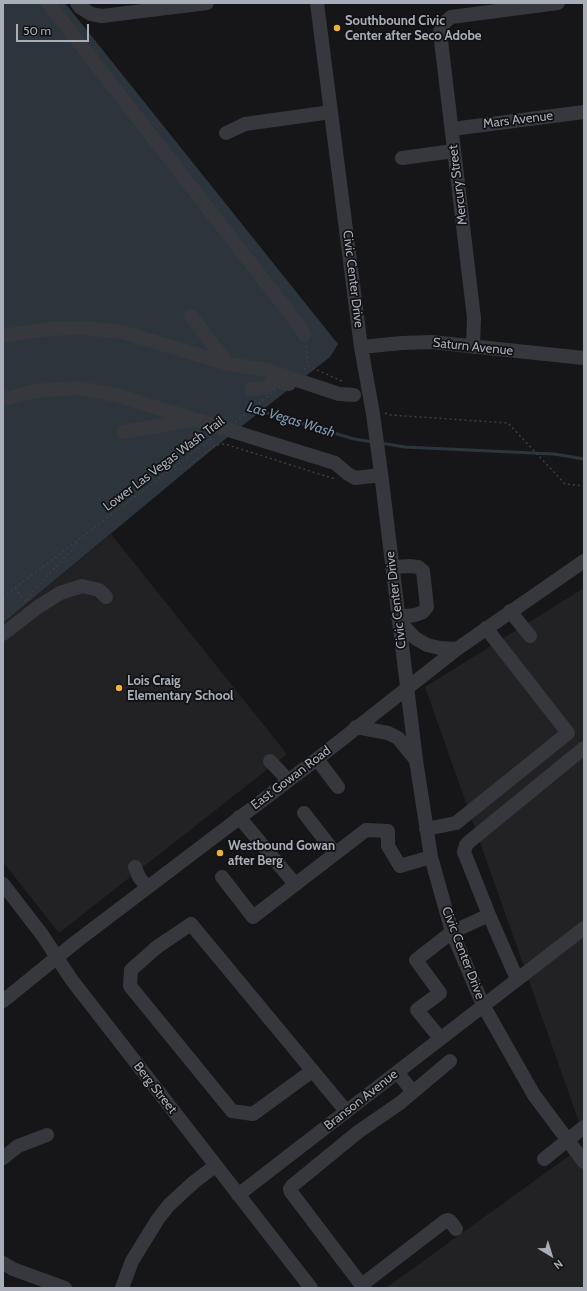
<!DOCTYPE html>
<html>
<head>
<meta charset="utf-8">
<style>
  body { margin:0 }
  #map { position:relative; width:587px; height:1291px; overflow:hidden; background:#161618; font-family:Cabin,sans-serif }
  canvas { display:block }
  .frame { position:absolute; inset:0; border:4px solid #a8adb8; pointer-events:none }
  .north { position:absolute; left:531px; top:1235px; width:40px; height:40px; -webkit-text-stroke:3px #111113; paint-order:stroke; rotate:142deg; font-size:11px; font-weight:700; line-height:16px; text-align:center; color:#a8adb8 }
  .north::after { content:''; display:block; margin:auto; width:14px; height:18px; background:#a8adb8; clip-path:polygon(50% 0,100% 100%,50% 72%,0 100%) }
  .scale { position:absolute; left:16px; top:24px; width:73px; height:18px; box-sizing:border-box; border:2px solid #a8adb8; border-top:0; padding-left:5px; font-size:12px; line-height:14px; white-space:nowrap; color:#a8adb8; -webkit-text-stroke:3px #111113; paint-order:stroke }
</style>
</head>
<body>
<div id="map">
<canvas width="587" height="1291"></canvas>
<div class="frame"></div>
<div class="north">N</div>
<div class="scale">50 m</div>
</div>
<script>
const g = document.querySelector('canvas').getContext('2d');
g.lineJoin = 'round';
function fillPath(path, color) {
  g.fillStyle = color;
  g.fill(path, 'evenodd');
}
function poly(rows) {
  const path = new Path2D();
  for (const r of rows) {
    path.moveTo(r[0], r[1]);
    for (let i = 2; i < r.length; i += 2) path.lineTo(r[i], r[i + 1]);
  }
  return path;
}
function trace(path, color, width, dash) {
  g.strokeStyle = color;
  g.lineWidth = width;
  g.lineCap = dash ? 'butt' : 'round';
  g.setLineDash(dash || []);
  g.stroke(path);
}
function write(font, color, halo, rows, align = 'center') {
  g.font = font + ' Cabin,sans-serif';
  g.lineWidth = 3.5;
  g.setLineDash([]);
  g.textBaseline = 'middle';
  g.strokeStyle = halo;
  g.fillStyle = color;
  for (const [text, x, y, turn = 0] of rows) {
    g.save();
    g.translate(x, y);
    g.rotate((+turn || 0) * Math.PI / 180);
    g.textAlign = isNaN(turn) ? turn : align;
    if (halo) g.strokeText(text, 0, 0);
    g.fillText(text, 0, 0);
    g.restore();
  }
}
fillPath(poly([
  [111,534,287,754,59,933,3,862,3,623],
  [584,588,584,1136,425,687],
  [584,1145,584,1288,386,1288]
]), '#222225');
fillPath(poly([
  [3,3,65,3,338,344,330,357,214,448,3,623]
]), '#2c353c');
trace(poly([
  [257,410,354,439,373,442],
  [381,443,405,447,554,454,584,459]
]), '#2c353c', 3);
trace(poly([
  [306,346,308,366],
  [304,369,308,366,344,382],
  [385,413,390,415,508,423,565,484,584,486],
  [170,471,187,467,216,445,225,444,335,479],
  [15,588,26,602],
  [3,597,214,437],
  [27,600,34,590,70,552,77,544,77,541]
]), '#3d3f44', 1.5, [2, 3]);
trace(poly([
  [48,3,302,329,304,335],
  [77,3,80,7,91,14,102,16,207,3],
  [317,3,361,347,373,414,381,473,416,760,431,857,452,932,483,1005,534,1095,584,1162],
  [452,129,584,112],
  [226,133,245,124,331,112],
  [402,158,454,151],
  [191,316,228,364],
  [3,336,48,329,86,328,122,332,228,364,267,370,339,394,354,395],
  [361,347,402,343,431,342,584,358],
  [473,347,474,318,440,32,444,23,451,17,558,3],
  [251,389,265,388,275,380,289,384],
  [3,398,9,398,35,391,78,388,116,395,335,463,348,474,355,478,381,475],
  [123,432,193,420],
  [392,567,410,566,418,567,423,571,427,607,423,612,415,615,398,617],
  [510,611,530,636],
  [399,621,415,638,427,645,440,648,457,649],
  [3,634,38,607,60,593,82,586,99,590,106,597],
  [356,727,388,733,398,738,416,760],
  [317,759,338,787],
  [270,761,288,780],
  [304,813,335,853],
  [239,817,295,884],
  [426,829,456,823,568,733,486,628],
  [135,867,139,877,147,887],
  [222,877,253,917,366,830,388,831,388,846,400,866,431,857],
  [3,884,43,936,71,979,311,1288],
  [489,915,517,979],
  [3,1001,77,941,317,759,457,649,584,561],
  [440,1038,417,1010,440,993,416,960,452,932,489,915,464,852,466,845,470,841,584,748],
  [450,1061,400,1103,358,1132,292,1186,290,1189,291,1192,360,1283,363,1284,445,1221,448,1220,450,1221,456,1229],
  [312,1071,253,1114,232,1111,130,986,131,970,157,947,191,924,346,1111],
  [397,1072,413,1092],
  [3,1158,18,1146,47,1135],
  [544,1159,584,1127],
  [238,1195,584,928],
  [3,1263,13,1269,65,1288],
  [122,1288,132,1261,158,1219,169,1205,194,1182,215,1166]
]), '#37383d', 14);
trace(poly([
  [219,434,297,374]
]), '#3d3f44', 1.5, [2, 3]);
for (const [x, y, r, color] of [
  [337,28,4,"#f2b134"],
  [119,688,4,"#f2b134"],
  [220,853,4,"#f2b134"]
]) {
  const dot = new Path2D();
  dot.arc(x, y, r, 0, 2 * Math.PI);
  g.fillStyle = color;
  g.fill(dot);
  trace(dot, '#111113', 1.5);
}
write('bold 13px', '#a8adb8', '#111113', [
  ["Southbound Civic",345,21],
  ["Center after Seco Adobe",345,36],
  ["Lois Craig",127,681],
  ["Elementary School",127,696],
  ["Westbound Gowan",228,846],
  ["after Berg",228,861]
], 'left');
write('13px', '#a8adb8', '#111113', [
  ["Mars Avenue",518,120,-7],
  ["Mercury Street",458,185,-97],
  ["Civic Center Drive",353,279,83],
  ["Saturn Avenue",473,347,6],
  ["Lower Las Vegas Wash Trail",164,464,-37],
  ["Civic Center Drive",396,600,-97],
  ["East Gowan Road",291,778,-37],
  ["Civic Center Drive",463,953,69],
  ["Berg Street",155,1088,52],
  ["Branson Avenue",361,1100,-38]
]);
write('italic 14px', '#7f9bb3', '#111113', [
  ["Las Vegas Wash",291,420,17]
]);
</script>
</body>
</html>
